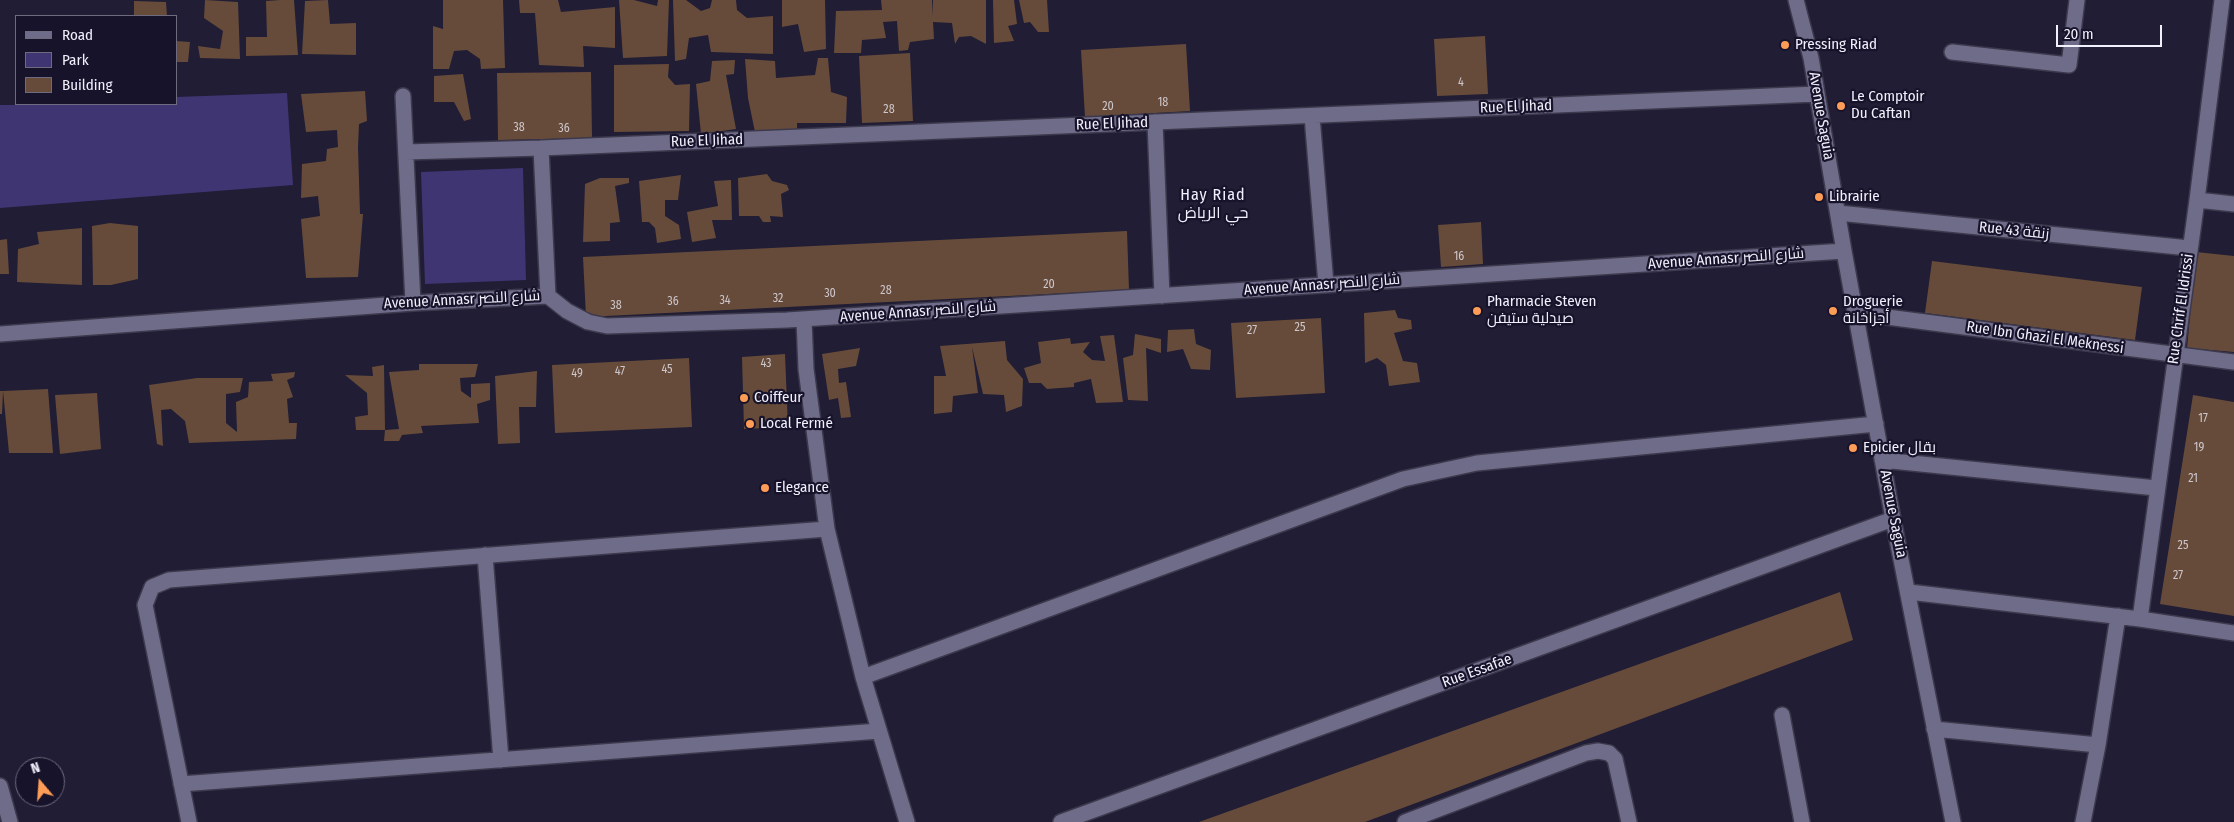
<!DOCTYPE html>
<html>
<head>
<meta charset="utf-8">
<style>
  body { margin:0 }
  #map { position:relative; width:2234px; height:822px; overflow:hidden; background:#201d35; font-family:"Fira Sans Condensed",sans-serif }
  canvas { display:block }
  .legend { position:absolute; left:15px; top:15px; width:162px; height:90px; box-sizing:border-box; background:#17132a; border:1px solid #6e6b7e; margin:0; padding:6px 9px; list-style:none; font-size:15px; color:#f1f0fd }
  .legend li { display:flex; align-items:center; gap:10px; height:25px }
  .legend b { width:25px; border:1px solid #6e6b7e }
  .north { position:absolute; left:15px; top:757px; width:50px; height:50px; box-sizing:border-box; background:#17132a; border:1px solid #6e6b7e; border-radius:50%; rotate:342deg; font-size:14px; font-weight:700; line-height:20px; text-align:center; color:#f1f0fd }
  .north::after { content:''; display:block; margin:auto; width:18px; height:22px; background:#fd9c56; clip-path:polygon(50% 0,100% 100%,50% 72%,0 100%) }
  .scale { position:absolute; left:2056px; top:25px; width:106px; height:22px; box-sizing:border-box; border:2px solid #f1f0fd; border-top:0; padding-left:6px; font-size:15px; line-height:18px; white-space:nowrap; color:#f1f0fd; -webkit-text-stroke:4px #17132a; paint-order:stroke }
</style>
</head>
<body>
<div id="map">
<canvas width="2234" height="822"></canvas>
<ul class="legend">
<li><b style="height:6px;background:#6e6c89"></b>Road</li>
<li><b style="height:14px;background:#403573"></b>Park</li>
<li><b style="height:14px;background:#664b3a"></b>Building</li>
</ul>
<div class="north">N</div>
<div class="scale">20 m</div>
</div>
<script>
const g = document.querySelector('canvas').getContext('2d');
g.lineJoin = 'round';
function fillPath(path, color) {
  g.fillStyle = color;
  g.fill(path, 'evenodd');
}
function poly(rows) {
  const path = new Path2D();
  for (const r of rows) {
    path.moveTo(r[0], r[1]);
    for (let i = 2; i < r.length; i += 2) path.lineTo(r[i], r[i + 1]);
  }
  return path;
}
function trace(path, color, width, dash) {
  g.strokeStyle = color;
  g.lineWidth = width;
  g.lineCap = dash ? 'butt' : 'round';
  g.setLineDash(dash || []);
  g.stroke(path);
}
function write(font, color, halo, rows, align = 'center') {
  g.font = font + ' "Fira Sans Condensed",Cairo,sans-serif';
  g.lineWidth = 4.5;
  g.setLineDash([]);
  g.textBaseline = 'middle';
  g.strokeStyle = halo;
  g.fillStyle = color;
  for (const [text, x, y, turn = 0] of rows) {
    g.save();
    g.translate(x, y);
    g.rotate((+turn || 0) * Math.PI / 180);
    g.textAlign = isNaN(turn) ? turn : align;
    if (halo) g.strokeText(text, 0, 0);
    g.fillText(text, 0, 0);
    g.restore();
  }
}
fillPath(poly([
  [287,93,293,185,0,208,0,105,176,104,176,97],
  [523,168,526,280,425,284,421,172]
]), '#403573');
fillPath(poly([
  [205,0,238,2,240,59,200,58,198,46,220,49,223,31,204,18],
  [280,0,294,0,298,55,246,56,246,37,267,37,266,1],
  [328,0,330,24,356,23,356,55,302,54,305,1],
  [443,0,503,0,505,68,481,69,480,59,467,50,454,51,449,69,433,69,433,26,443,29],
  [519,0,558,0,561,12,615,7,615,48,583,46,584,67,539,65,535,13,520,13],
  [619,0,634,0,657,6,658,0,669,0,667,56,623,58],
  [673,0,686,0,701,11,710,8,712,0,736,0,737,10,747,18,773,16,773,54,711,52,708,35,689,38,686,59,675,61],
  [782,0,825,0,826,49,804,52,798,24,782,27],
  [881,0,932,0,933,16,933,0,986,0,986,44,971,36,959,37,955,44,952,23,933,22,934,39,910,42,908,50,899,51,897,21,883,22,886,38,862,40,861,53,834,53,836,11,882,10],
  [993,0,1014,0,1017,24,1008,26,1014,41,994,43],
  [1019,0,1047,0,1049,32,1038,32,1030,22,1024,23],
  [134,1,166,2,167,16,134,16],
  [1485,36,1488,94,1437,96,1434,39],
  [176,41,190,42,188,62,176,62],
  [1186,44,1190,111,1085,117,1081,50],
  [910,53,913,121,862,123,859,56],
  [818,58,828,58,831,92,847,97,846,123,797,123,797,130,755,132,748,98,745,59,775,61,776,78,815,75],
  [735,60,734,74,726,75,736,129,701,134,696,84,710,81,712,61],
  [669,64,668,77,675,85,690,84,689,131,614,132,614,65],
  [591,72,592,138,498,140,497,73],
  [463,74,471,119,464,121,454,102,434,102,434,76],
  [365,91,367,121,359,124,358,147,360,214,363,214,358,277,306,278,301,219,320,216,318,196,301,198,302,164,326,161,327,149,338,147,337,130,306,132,301,94],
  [767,174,772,181,787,185,789,190,781,194,783,217,770,216,771,222,763,222,759,216,739,216,738,178],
  [681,175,678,200,665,200,665,216,679,225,681,239,657,243,655,228,649,222,642,222,639,181],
  [600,178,629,178,629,183,615,186,620,222,610,223,610,241,583,242,585,184],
  [731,180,732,220,712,220,716,238,692,242,687,212,718,206,714,181],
  [1481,222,1483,264,1441,267,1438,225],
  [110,223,138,226,138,279,111,285,93,285,92,226],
  [82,228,82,285,17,282,18,249,39,244,37,232],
  [1127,231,1129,290,586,317,583,257],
  [7,239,9,274,0,274,0,240],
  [2196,252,2234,256,2234,352,2187,348],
  [1932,261,2142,287,2135,340,1925,313],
  [1395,310,1398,318,1411,320,1412,329,1394,333,1403,361,1417,363,1420,382,1389,386,1386,365,1377,358,1365,363,1364,313],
  [1321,318,1325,393,1236,398,1231,323],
  [1194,329,1196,344,1211,350,1210,370,1191,369,1183,349,1167,352,1168,330],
  [1135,334,1161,339,1161,353,1146,348,1148,401,1128,400,1123,358,1133,355],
  [1114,335,1123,402,1096,403,1091,379,1074,383,1074,387,1047,389,1041,383,1029,383,1024,368,1041,363,1038,342,1070,338,1071,344,1090,342,1083,352,1092,360,1105,361,1100,336],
  [1005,341,1007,360,1023,379,1022,406,1006,412,1004,395,983,394,972,347,978,393,953,396,952,412,934,414,934,376,946,376,940,346],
  [860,348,856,366,838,369,839,383,846,382,851,417,841,418,838,398,829,400,822,354],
  [785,354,788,427,744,429,742,357],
  [689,358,692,427,555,433,552,365],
  [419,364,478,364,475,377,460,378,461,391,471,398,471,384,490,383,490,400,477,404,479,423,421,426,423,433,402,435,399,441,384,441,385,430,356,430,355,417,368,415,367,393,345,375,373,376,372,367,384,365,385,430,399,429,389,372,419,370],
  [537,371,536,407,519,407,520,443,498,444,495,376],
  [295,372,294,377,287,380,293,397,287,399,289,423,297,423,296,439,189,443,185,421,171,409,161,410,163,446,157,444,149,385,197,378,243,378,240,392,226,394,226,423,237,432,236,402,248,397,249,382,273,381,271,374],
  [48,389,53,453,9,453,3,391,2,414,0,414,0,391,3,391],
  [97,393,101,449,60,454,55,395],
  [2193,395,2234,402,2234,616,2160,604],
  [1840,592,1853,640,1365,822,1199,822]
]), '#664b3a');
const minor = poly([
  [1796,0,1811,58,1844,251,1893,519,1953,822],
  [1952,52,2069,65,2077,0],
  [403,96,413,303],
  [1312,116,1326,285],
  [1155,122,1162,296],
  [541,148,548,296],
  [406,152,541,148,1817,94],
  [2197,200,2234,204],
  [1838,213,2189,248],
  [1856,313,2234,362],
  [804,320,806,369,827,529,863,677,907,822],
  [0,334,413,303,548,296,567,311,588,322,607,326,787,320,1844,251],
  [1882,460,2156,488],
  [485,555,501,760],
  [1909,592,2140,619,2234,633],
  [2140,619,2197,200,2222,0],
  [863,677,1403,479,1477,463,1876,424],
  [1782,715,1802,822],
  [1934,729,2098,745],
  [181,784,879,731],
  [0,786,10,822],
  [189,822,145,605,152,587,169,580,827,529],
  [1061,822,1893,519],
  [1405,822,1586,753,1598,751,1609,753,1615,759,1629,822],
  [2083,822,2098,745,2118,616]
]);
trace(minor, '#3d394d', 18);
trace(minor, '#6e6c89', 15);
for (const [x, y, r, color] of [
  [1785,45,5,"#fd9c56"],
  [1841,106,5,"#fd9c56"],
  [1819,197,5,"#fd9c56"],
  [1477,311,5,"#fd9c56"],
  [1833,311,5,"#fd9c56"],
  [744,398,5,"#fd9c56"],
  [750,424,5,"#fd9c56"],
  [1853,448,5,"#fd9c56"],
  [765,488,5,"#fd9c56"]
]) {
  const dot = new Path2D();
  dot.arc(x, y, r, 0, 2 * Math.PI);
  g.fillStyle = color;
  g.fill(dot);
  trace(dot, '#17132a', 2);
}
write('12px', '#cec7cc', null, [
  ["4",1461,83],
  ["18",1163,103],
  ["20",1108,107],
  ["28",889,110],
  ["38",519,128],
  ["36",564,129],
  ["16",1459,257],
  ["20",1049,285],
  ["28",886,291],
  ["30",830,294],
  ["32",778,299],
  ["34",725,301],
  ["36",673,302],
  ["38",616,306],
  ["25",1300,328],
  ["27",1252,331],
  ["43",766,364],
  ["45",667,370],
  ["47",620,372],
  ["49",577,374],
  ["17",2203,419],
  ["19",2199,448],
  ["21",2193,479],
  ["25",2183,546],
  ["27",2178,576]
]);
write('15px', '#f1f0fd', '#17132a', [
  ["Pressing Riad",1795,45],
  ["Le Comptoir",1851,97],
  ["Du Caftan",1851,114],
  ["Librairie",1829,197],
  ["Pharmacie Steven",1487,302],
  ["صيدلية ستيفن",1487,319],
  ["Droguerie",1843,302],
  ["أجزاخانة",1843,319],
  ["Coiffeur",754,398],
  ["Local Fermé",760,424],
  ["Epicier بقال",1863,448],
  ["Elegance",775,488]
], 'left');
write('15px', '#f1f0fd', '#17132a', [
  ["Rue El Jihad",1516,107,-2],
  ["Avenue Saguia",1821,116,80],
  ["Rue El Jihad",1112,124,-2],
  ["Rue El Jihad",707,141,-2],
  ["Rue زنقة 43",2014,231,6],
  ["Avenue Annasr شارع النصر",1726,259,-4],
  ["Avenue Annasr شارع النصر",1322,285,-4],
  ["Avenue Annasr شارع النصر",462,300,-3],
  ["Rue Chrif El Idrissi",2181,309,-82],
  ["Avenue Annasr شارع النصر",918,312,-4],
  ["Rue Ibn Ghazi El Meknessi",2045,338,8],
  ["Avenue Saguia",1893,514,79],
  ["Rue Essafae",1477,671,-20]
]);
g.letterSpacing = '1px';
write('16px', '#f1f0fd', '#17132a', [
  ["Hay Riad",1213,196],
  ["حي الرياض",1213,214]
]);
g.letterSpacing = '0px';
</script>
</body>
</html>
